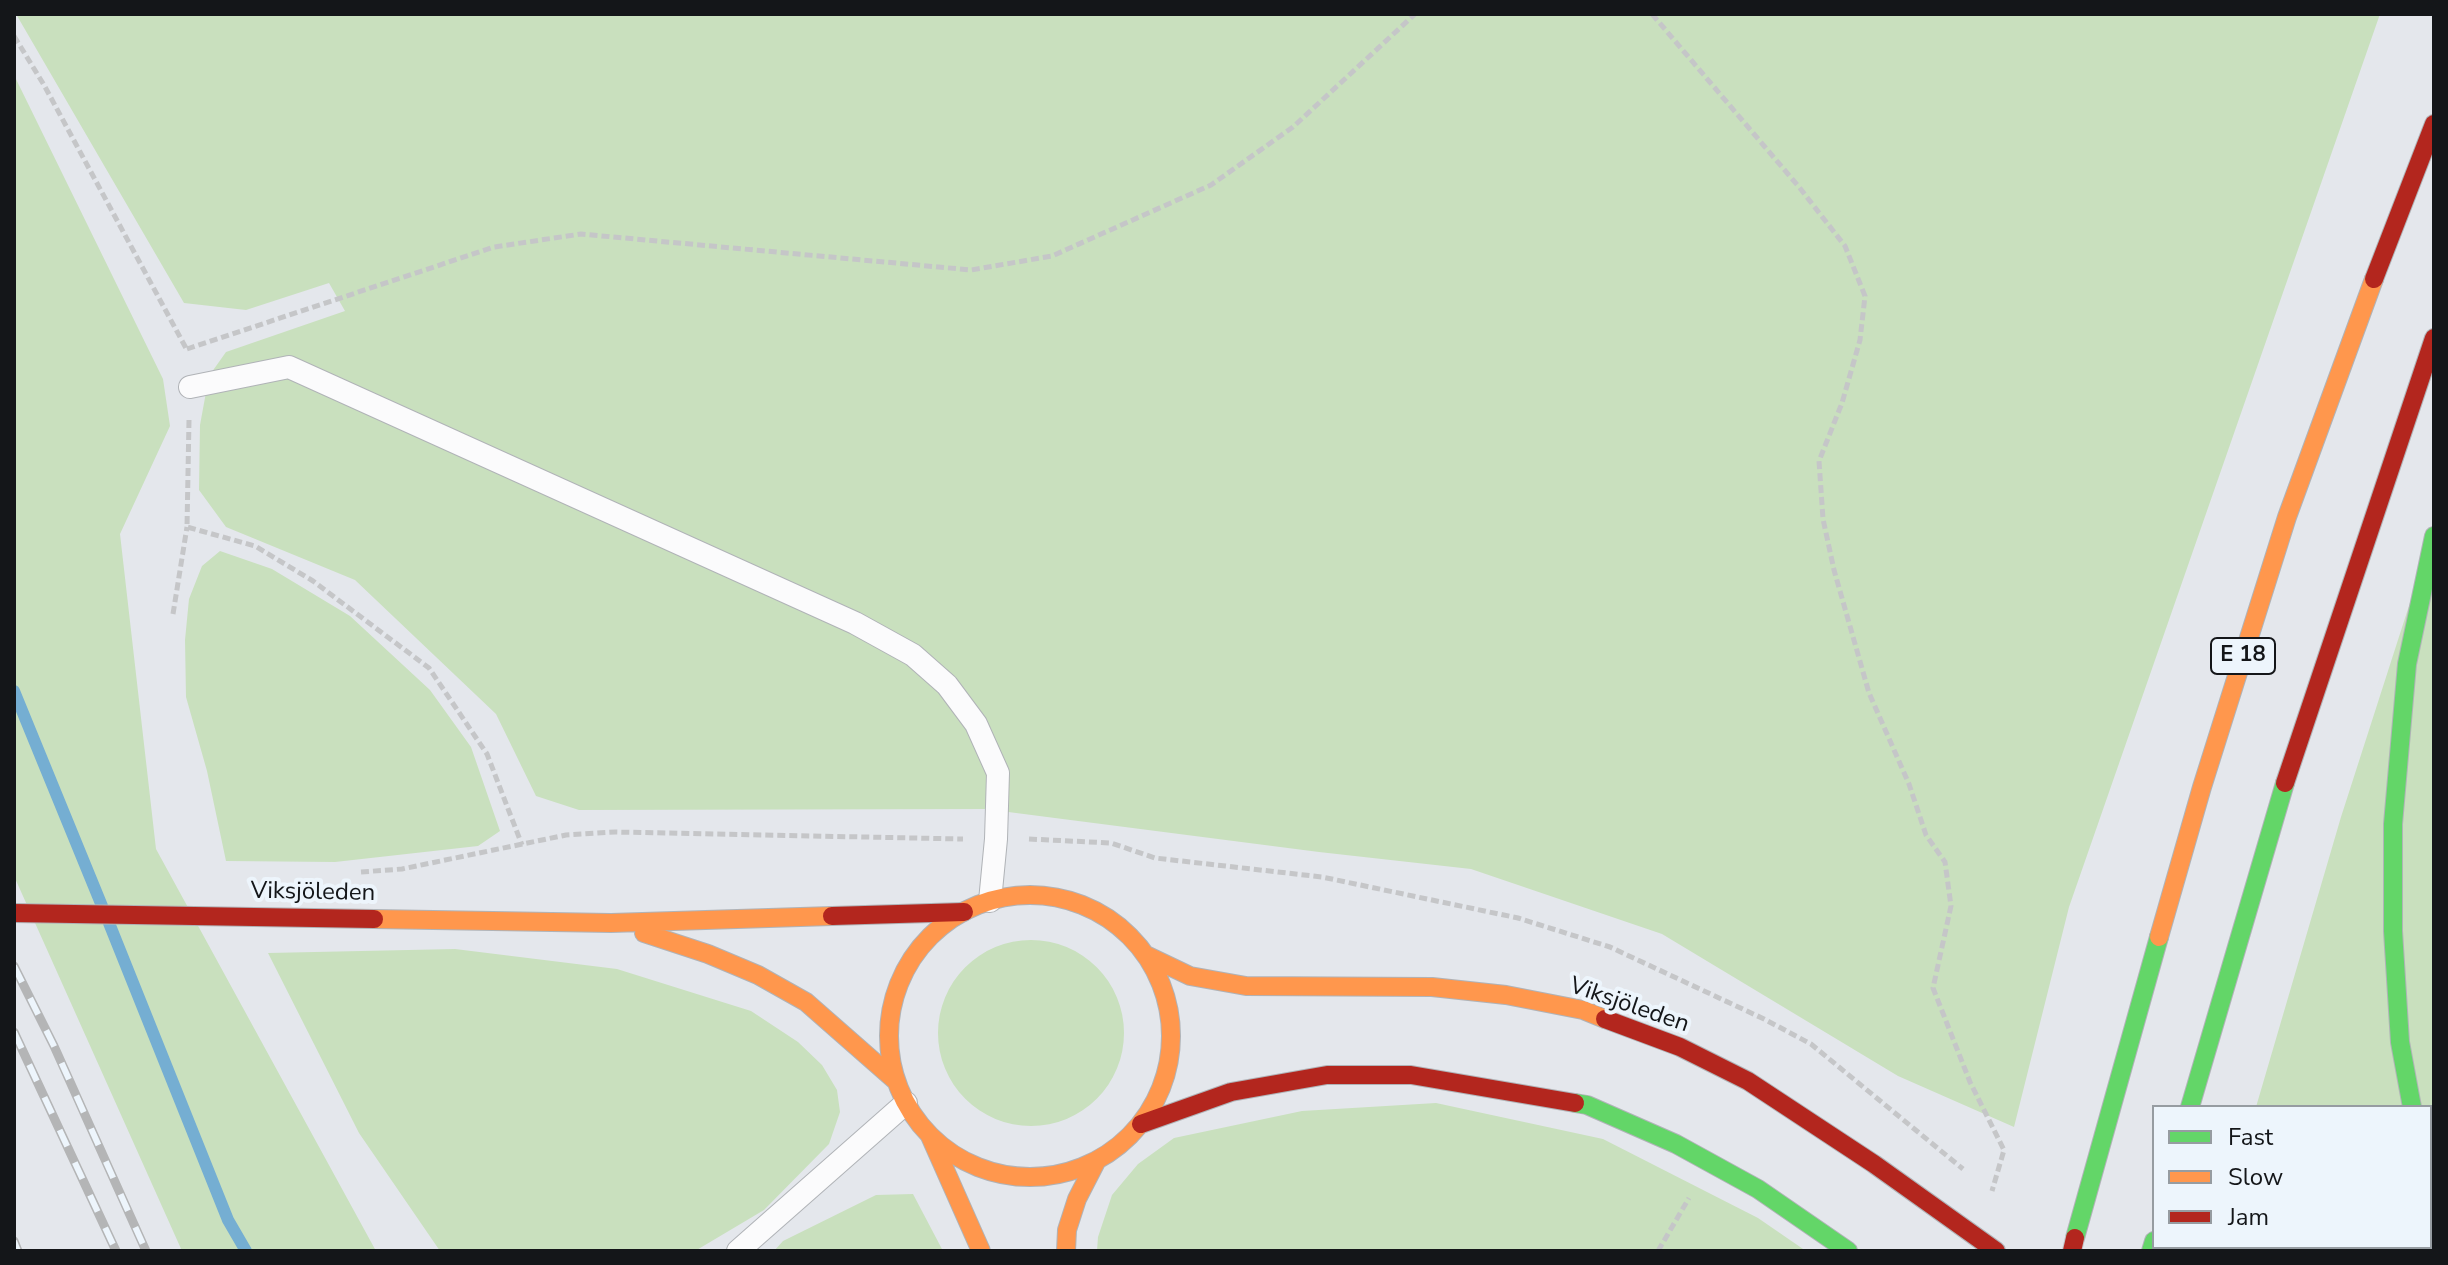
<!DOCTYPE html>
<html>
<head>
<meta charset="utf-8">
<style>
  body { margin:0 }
  #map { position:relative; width:2448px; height:1265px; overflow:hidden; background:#e4e7ec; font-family:"Nunito Sans",sans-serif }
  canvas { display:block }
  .frame { position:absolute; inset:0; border:16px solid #141619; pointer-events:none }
  .legend { position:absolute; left:2152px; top:1105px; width:280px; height:144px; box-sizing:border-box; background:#edf5fc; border:2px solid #969ca1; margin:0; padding:10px 14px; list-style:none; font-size:24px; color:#141619 }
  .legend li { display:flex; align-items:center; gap:16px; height:40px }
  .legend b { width:40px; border:2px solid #969ca1 }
</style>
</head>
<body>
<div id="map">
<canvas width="2448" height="1265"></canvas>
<div class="frame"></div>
<ul class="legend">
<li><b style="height:10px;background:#63d668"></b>Fast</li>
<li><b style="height:10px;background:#ff974d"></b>Slow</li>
<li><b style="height:10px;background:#b3261e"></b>Jam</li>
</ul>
</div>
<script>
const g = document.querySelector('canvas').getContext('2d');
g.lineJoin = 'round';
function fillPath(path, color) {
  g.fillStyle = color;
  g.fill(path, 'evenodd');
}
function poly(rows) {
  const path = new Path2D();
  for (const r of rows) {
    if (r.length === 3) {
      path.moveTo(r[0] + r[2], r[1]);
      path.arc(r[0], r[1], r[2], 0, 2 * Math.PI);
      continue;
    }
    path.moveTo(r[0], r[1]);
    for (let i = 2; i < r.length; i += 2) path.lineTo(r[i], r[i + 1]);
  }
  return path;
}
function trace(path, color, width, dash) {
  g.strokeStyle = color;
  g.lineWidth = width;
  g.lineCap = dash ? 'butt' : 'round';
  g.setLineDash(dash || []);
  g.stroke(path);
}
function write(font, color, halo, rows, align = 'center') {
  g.font = font + ' "Nunito Sans",sans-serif';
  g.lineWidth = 8;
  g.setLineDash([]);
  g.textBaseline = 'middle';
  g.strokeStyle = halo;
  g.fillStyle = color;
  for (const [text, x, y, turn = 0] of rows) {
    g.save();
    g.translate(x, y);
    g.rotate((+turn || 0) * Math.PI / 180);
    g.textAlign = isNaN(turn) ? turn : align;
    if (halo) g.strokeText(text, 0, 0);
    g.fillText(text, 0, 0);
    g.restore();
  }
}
fillPath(poly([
  [16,14,2380,14,2069,907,2014,1127,1898,1076,1662,934,1471,869,1319,852,985,809,579,810,536,796,496,714,355,580,226,527,199,490,200,425,209,376,226,352,345,311,329,283,246,310,184,303],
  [14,75,163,379,170,426,120,534,156,849,376,1251,182,1251,14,876],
  [2434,528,2434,1251,2220,1251,2221,1247,2430,1247,2430,1107,2256,1107,2341,817],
  [220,551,272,569,350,616,430,690,471,747,500,831,478,846,335,862,226,861,207,771,186,697,185,640,189,599,202,566],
  [1031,1033,93],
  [455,949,617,969,751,1011,798,1042,822,1065,837,1090,840,1112,829,1144,764,1210,695,1251,440,1251,359,1133,268,953],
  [1436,1103,1603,1139,1758,1218,1806,1251,1097,1251,1098,1237,1112,1195,1138,1164,1174,1138,1302,1111],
  [913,1194,943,1251,774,1251,783,1241,876,1195]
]), '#c9e0be');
trace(poly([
  [14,691,102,906],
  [109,923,228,1220,246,1251]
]), '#75aed2', 12);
const lane = poly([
  [190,387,289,367,855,623,913,655,947,685,976,724,998,773,996,839,990,901],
  [738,1251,906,1103]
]);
const fast = poly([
  [1575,1103,1587,1105,1676,1144,1758,1189,1848,1251],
  [2190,1107,2285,783],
  [2412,1107,2400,1042,2393,931,2393,824,2407,664,2434,536],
  [2075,1238,2159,937],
  [2151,1251,2154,1241]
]);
const slow = poly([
  [1030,1036,141],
  [374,919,611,923,832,916],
  [644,933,708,954,758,975,806,1002,896,1081],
  [2159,937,2202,787,2287,517,2374,279],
  [1146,955,1190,976,1246,986,1432,987,1506,995,1583,1010,1605,1019],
  [930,1136,981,1251],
  [1066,1251,1067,1230,1077,1199,1096,1162]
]);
const jam = poly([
  [2374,279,2434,124],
  [2285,783,2434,338],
  [14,913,374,919],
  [832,916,964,912],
  [1605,1019,1680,1047,1748,1081,1874,1164,1996,1251],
  [1141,1124,1231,1092,1327,1075,1411,1075,1575,1103],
  [2430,1151,2434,1157]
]);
trace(lane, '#b0b3b7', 24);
trace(fast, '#b0b3b7', 20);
trace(slow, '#b0b3b7', 20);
trace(jam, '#b0b3b7', 20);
trace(poly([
  [1652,14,1799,187,1845,246,1865,296,1860,340,1842,403,1819,461,1823,519,1834,570,1869,693,1909,784,1926,835,1945,862,1951,906,1933,988,1970,1082,2004,1150,1992,1191],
  [14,36,44,85,187,350],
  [187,349,494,247,581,234,971,270,1052,256,1211,185,1293,127,1415,14],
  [189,420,187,527,255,546,313,581,429,668,487,754,522,845],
  [173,614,187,527],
  [1029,839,1111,843,1155,858,1322,877,1518,918,1610,947,1764,1019,1811,1044,1963,1169],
  [361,872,402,869,566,835,615,832,963,839],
  [1658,1251,1689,1198]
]), '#c5c6c8', 5, [8, 4]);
trace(lane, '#fbfbfc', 22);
trace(fast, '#63d668', 18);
trace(slow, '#ff974d', 18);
trace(jam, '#b3261e', 18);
const rail = poly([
  [14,966,54,1046,146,1251],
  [14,1032,116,1251],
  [14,1241,18,1251]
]);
trace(rail, '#b4b5b6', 9);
trace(rail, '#edf5fc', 6, [18]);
const jamBridge = poly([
  [2072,1251,2075,1238]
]);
trace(jamBridge, '#c2c3c5', 20, []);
trace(jamBridge, '#b3261e', 18);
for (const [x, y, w] of [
  [2243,656,64]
]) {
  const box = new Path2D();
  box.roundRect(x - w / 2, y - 18, w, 36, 6);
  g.fillStyle = '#edf5fc';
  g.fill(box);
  trace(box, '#141619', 2);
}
write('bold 22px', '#141619', null, [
  ["E 18",2243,656]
]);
write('24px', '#141619', '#edf5fc', [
  ["Viksjöleden",313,893,1],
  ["Viksjöleden",1629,1006,19]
]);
</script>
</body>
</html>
